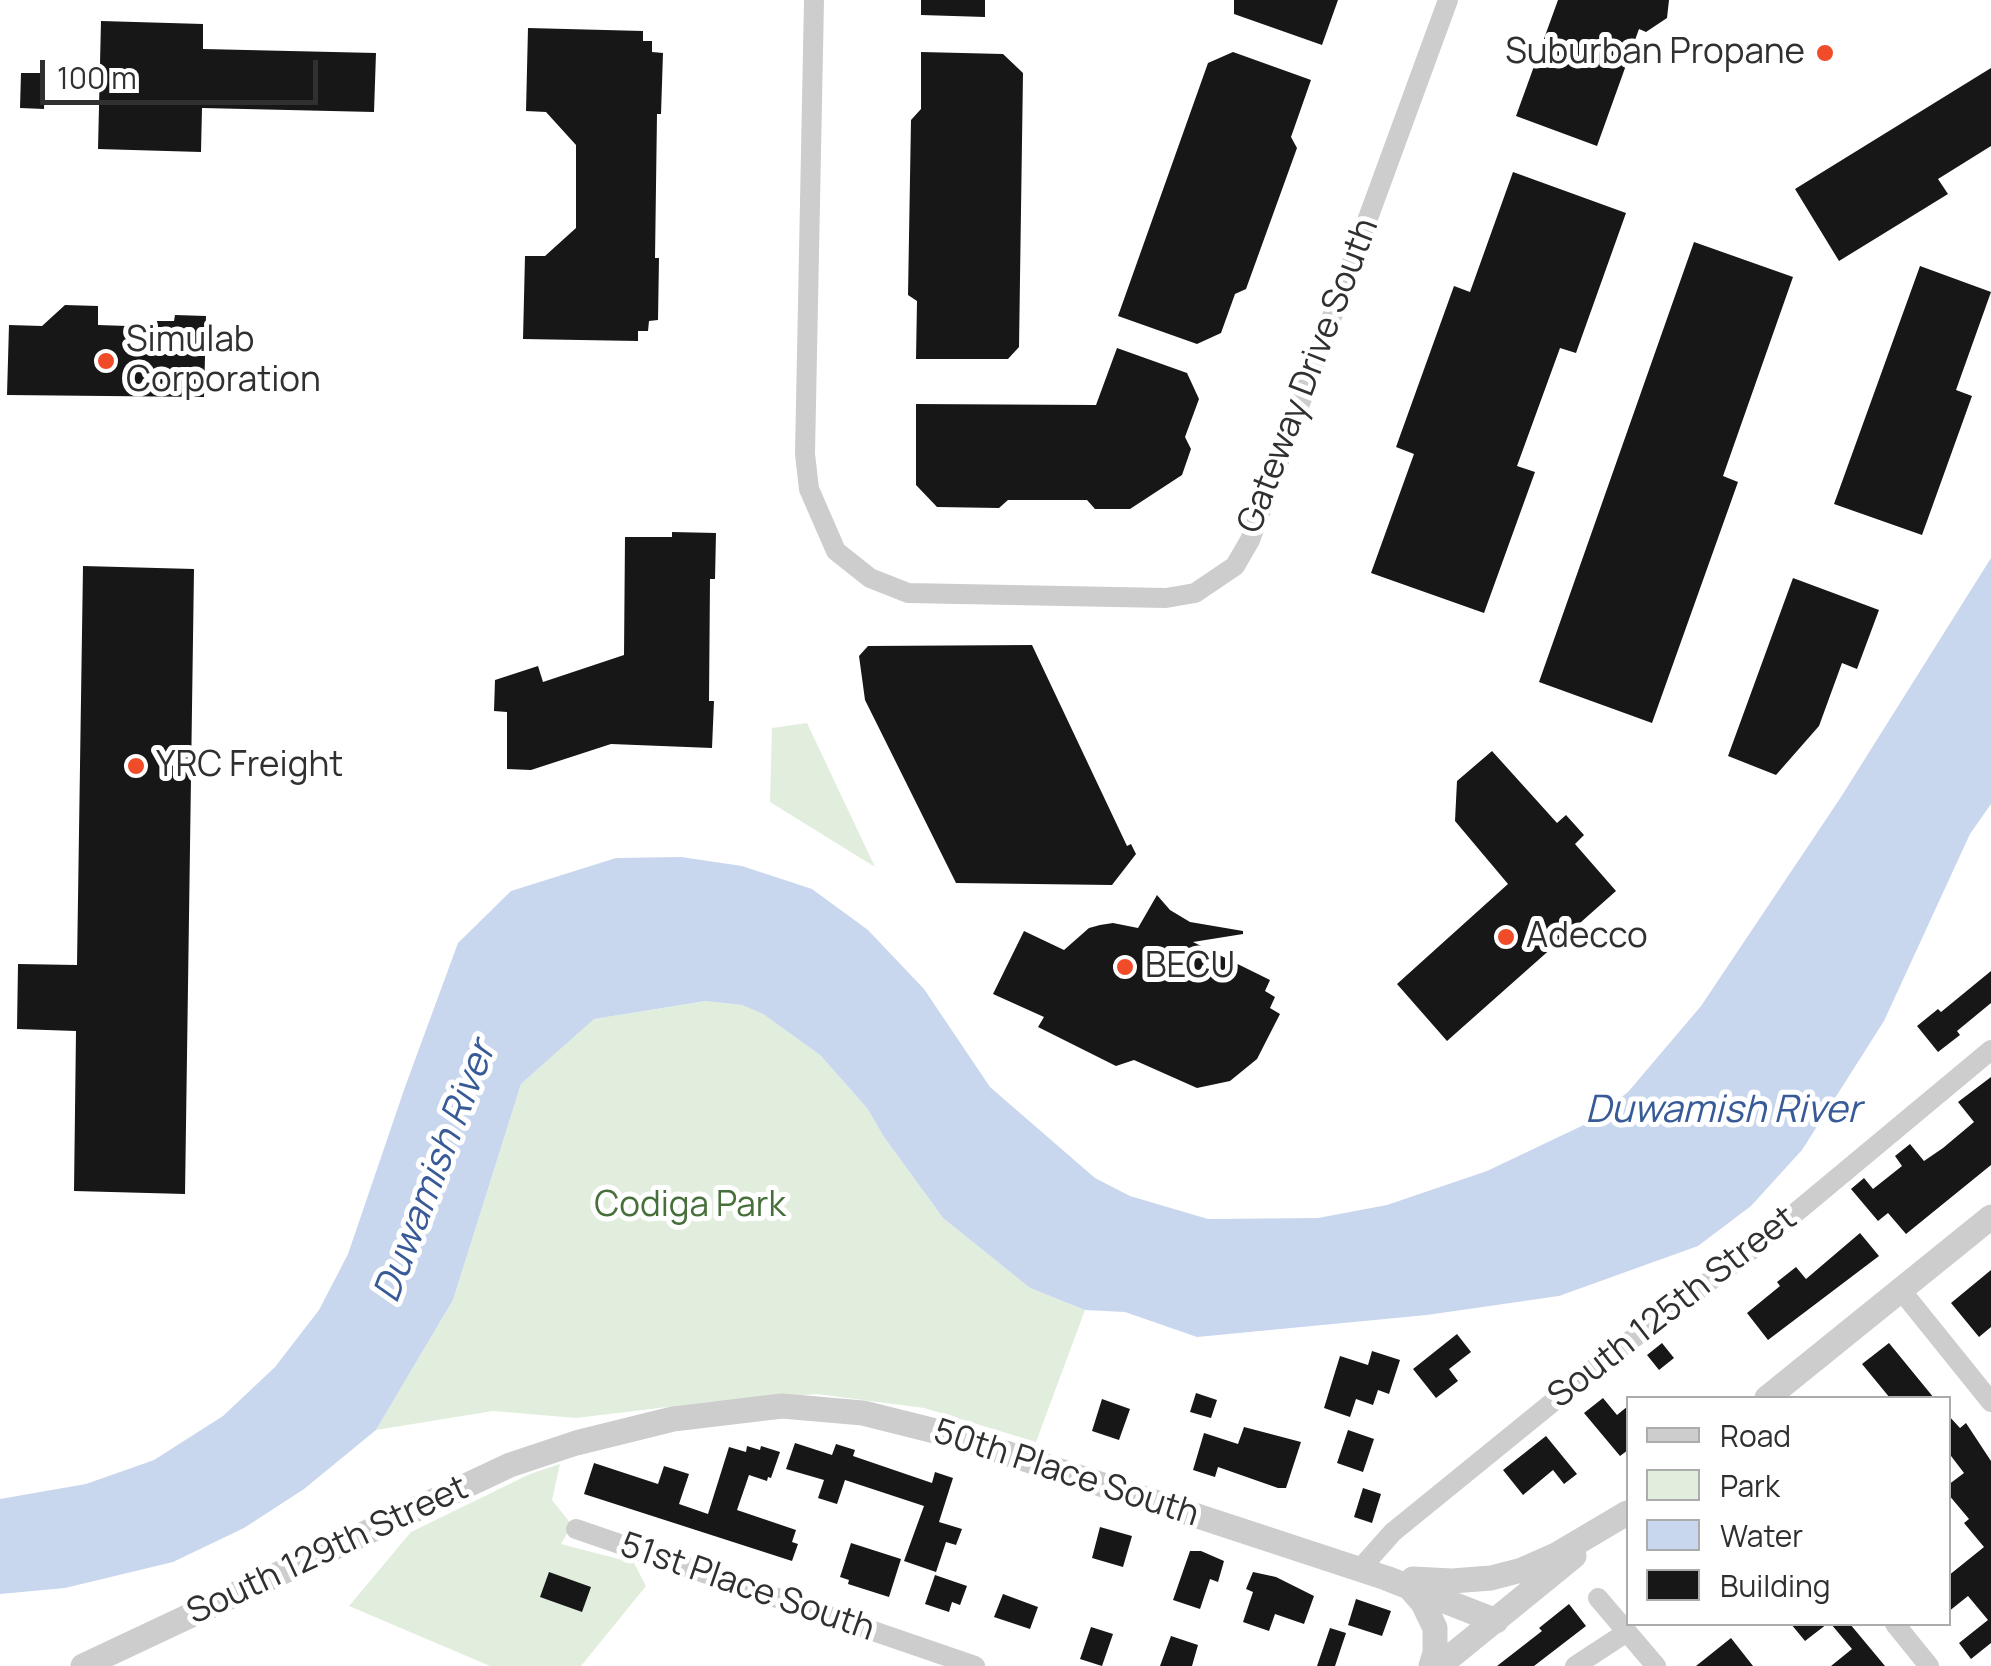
<!DOCTYPE html>
<html>
<head>
<meta charset="utf-8">
<style>
  body { margin:0 }
  #map { position:relative; width:1991px; height:1666px; overflow:hidden; background:#fff; font-family:Manrope,sans-serif }
  canvas { display:block }
  .legend { position:absolute; left:1626px; top:1396px; width:325px; height:230px; box-sizing:border-box; background:#fff; border:2px solid #acacac; margin:0; padding:12px 18px; list-style:none; font-size:30px; color:#303030 }
  .legend li { display:flex; align-items:center; gap:20px; height:50px }
  .legend b { width:50px; border:2px solid #acacac }
  .scale { position:absolute; left:40px; top:60px; width:278px; height:45px; box-sizing:border-box; border:5px solid #303030; border-top:0; padding-left:12px; font-size:30px; line-height:35px; white-space:nowrap; color:#303030; -webkit-text-stroke:8px #fff; paint-order:stroke }
</style>
</head>
<body>
<div id="map">
<canvas width="1991" height="1666"></canvas>
<ul class="legend">
<li><b style="height:12px;background:#cdcdcd"></b>Road</li>
<li><b style="height:28px;background:#e2eedd"></b>Park</li>
<li><b style="height:28px;background:#c9d7ee"></b>Water</li>
<li><b style="height:28px;background:#171717"></b>Building</li>
</ul>
<div class="scale">100 m</div>
</div>
<script>
const g = document.querySelector('canvas').getContext('2d');
g.lineJoin = 'round';
function fillPath(path, color) {
  g.fillStyle = color;
  g.fill(path, 'evenodd');
}
function poly(rows) {
  const path = new Path2D();
  for (const r of rows) {
    path.moveTo(r[0], r[1]);
    for (let i = 2; i < r.length; i += 2) path.lineTo(r[i], r[i + 1]);
  }
  return path;
}
function trace(path, color, width, dash) {
  g.strokeStyle = color;
  g.lineWidth = width;
  g.lineCap = dash ? 'butt' : 'round';
  g.setLineDash(dash || []);
  g.stroke(path);
}
function write(font, color, halo, rows, align = 'center') {
  g.font = font + ' Manrope,sans-serif';
  g.lineWidth = 10;
  g.setLineDash([]);
  g.textBaseline = 'middle';
  g.strokeStyle = halo;
  g.fillStyle = color;
  for (const [text, x, y, turn = 0] of rows) {
    g.save();
    g.translate(x, y);
    g.rotate((+turn || 0) * Math.PI / 180);
    g.textAlign = isNaN(turn) ? turn : align;
    if (halo) g.strokeText(text, 0, 0);
    g.fillText(text, 0, 0);
    g.restore();
  }
}
fillPath(poly([
  [807,723,875,867,770,802,772,728],
  [707,1001,742,1005,763,1014,820,1055,867,1108,884,1137,943,1218,1030,1288,1085,1310,1036,1442,924,1408,817,1394,709,1402,576,1418,493,1411,376,1430,453,1300,521,1084,593,1019],
  [560,1464,552,1500,572,1525,561,1544,634,1563,646,1586,581,1666,490,1666,349,1606,411,1532,530,1474]
]), '#e2eedd');
fillPath(poly([
  [1991,558,1991,804,1970,834,1884,1021,1802,1150,1751,1206,1698,1246,1559,1296,1427,1315,1197,1337,1125,1312,1085,1310,1030,1288,943,1218,884,1137,867,1108,820,1055,763,1014,742,1005,706,1001,594,1019,521,1084,453,1300,376,1430,304,1489,244,1528,173,1562,65,1588,0,1594,0,1499,86,1484,154,1460,223,1416,275,1367,319,1310,348,1254,405,1087,458,943,511,891,616,858,681,857,742,866,812,889,868,930,924,989,990,1087,1095,1178,1130,1196,1208,1219,1318,1218,1387,1205,1487,1171,1590,1122,1628,1092,1701,1006,1841,797]
]), '#c9d7ee');
fillPath(poly([
  [921,0,985,0,985,17,921,15],
  [1234,0,1338,0,1322,45,1234,14],
  [1558,0,1669,0,1667,18,1646,32,1639,29,1597,146,1516,116],
  [101,21,203,24,203,49,376,53,374,112,202,108,201,152,98,149],
  [528,28,643,31,643,41,652,41,652,52,663,53,661,114,657,114,655,258,659,258,658,320,649,321,648,331,638,331,638,341,523,339,525,256,545,256,576,228,576,145,546,112,526,111],
  [921,52,1003,54,1023,73,1019,347,1008,359,916,359,917,301,908,295,911,120,921,109],
  [1233,52,1311,80,1291,137,1297,148,1246,289,1235,294,1221,333,1197,344,1118,316,1208,63],
  [1991,68,1991,146,1938,179,1948,194,1839,261,1795,189],
  [21,73,45,73,44,109,20,108],
  [1513,172,1626,213,1576,353,1560,348,1517,466,1535,472,1484,613,1371,573,1414,454,1396,447,1454,286,1470,292],
  [1694,242,1793,277,1723,476,1738,482,1652,723,1539,682],
  [1920,266,1991,292,1956,390,1972,396,1922,535,1834,504],
  [65,305,98,306,98,325,156,327,157,321,174,321,175,315,206,316,204,397,7,395,9,325,42,326],
  [1117,348,1187,373,1199,399,1185,437,1191,449,1182,475,1130,509,1095,509,1087,500,1008,500,999,508,937,507,916,485,916,404,1096,405],
  [672,532,716,533,715,579,710,579,709,701,714,701,712,748,611,744,531,770,507,769,507,712,494,711,495,680,538,666,543,682,624,655,625,537,672,537],
  [83,566,194,569,185,1194,74,1191,76,1031,17,1029,18,964,77,965],
  [1793,578,1879,610,1857,669,1842,663,1819,726,1776,775,1728,756],
  [1032,645,1127,846,1131,844,1136,854,1112,885,956,883,865,700,859,656,868,646],
  [1492,751,1557,823,1566,815,1584,835,1575,844,1616,891,1447,1041,1397,984,1508,884,1455,821,1457,781],
  [1157,895,1170,910,1190,922,1243,931,1243,934,1193,942,1270,980,1265,991,1275,997,1270,1008,1280,1014,1257,1059,1230,1081,1197,1088,1134,1060,1116,1066,1038,1027,1044,1017,993,994,1024,931,1064,950,1089,928,1100,925,1113,923,1138,928],
  [1991,971,1991,1003,1957,1031,1960,1035,1938,1052,1917,1026,1938,1009,1941,1012],
  [1991,1077,1991,1165,1906,1234,1888,1213,1878,1221,1851,1189,1864,1178,1873,1189,1902,1166,1895,1156,1910,1144,1924,1161,1943,1148,1974,1122,1958,1102],
  [1860,1233,1879,1256,1768,1340,1747,1313,1780,1286,1777,1282,1796,1267,1806,1279],
  [1991,1270,1991,1327,1979,1337,1951,1303],
  [1457,1334,1471,1352,1449,1369,1458,1381,1436,1398,1413,1369],
  [1662,1343,1674,1358,1659,1370,1647,1355],
  [1889,1343,1934,1398,1890,1398,1862,1364],
  [1372,1351,1400,1360,1389,1394,1378,1390,1373,1405,1356,1399,1350,1417,1324,1408,1340,1356,1368,1365],
  [1196,1393,1217,1400,1211,1418,1190,1412],
  [1603,1398,1617,1415,1628,1406,1628,1450,1620,1456,1584,1413],
  [1102,1399,1130,1409,1119,1440,1092,1431],
  [1948,1415,1960,1428,1966,1423,1991,1461,1991,1643,1971,1659,1959,1643,1988,1620,1968,1596,1948,1612,1948,1576,1984,1547,1964,1523,1969,1519,1948,1494,1948,1485,1964,1473,1948,1452],
  [1244,1427,1301,1442,1286,1488,1278,1488,1218,1467,1215,1477,1193,1470,1204,1433,1238,1444],
  [1348,1430,1374,1439,1363,1472,1337,1463],
  [1546,1436,1577,1474,1564,1484,1553,1470,1523,1495,1503,1470],
  [795,1443,832,1455,836,1444,855,1450,853,1456,932,1483,935,1472,953,1478,939,1522,962,1529,956,1545,946,1542,936,1572,904,1561,924,1506,845,1480,837,1504,818,1498,824,1480,786,1469],
  [747,1446,760,1450,761,1446,780,1452,771,1478,768,1477,767,1481,749,1475,737,1510,796,1530,792,1542,798,1544,792,1561,584,1494,594,1463,658,1484,664,1466,689,1474,679,1504,708,1514,729,1447,746,1452],
  [1363,1488,1381,1494,1372,1523,1354,1517],
  [1100,1527,1132,1536,1123,1567,1092,1558],
  [851,1543,901,1559,889,1597,848,1584,849,1580,840,1577],
  [1190,1551,1201,1551,1224,1561,1218,1582,1210,1579,1200,1609,1173,1600],
  [549,1572,591,1587,582,1612,540,1597],
  [1253,1572,1276,1577,1314,1596,1304,1624,1275,1614,1269,1631,1243,1622,1253,1592,1246,1589],
  [935,1575,967,1586,960,1605,952,1602,949,1612,925,1604],
  [1003,1594,1038,1607,1030,1629,994,1617],
  [1356,1599,1391,1611,1382,1636,1348,1625],
  [1569,1604,1586,1626,1534,1666,1497,1666,1542,1631,1539,1628],
  [1791,1624,1827,1624,1805,1641],
  [1831,1624,1850,1624,1885,1666,1831,1666,1852,1649],
  [1091,1627,1113,1634,1102,1666,1080,1659],
  [1330,1628,1346,1633,1335,1666,1317,1666],
  [1171,1636,1198,1645,1192,1666,1160,1666],
  [1731,1638,1753,1666,1696,1666]
]), '#171717');
trace(poly([
  [814,0,805,454,809,489,836,551,870,578,908,593,1166,598,1195,593,1235,566,1250,540,1448,0],
  [1900,1289,1991,1402],
  [576,1529,975,1666],
  [1360,1569,1393,1532,1607,1358,1746,1254,1991,1050],
  [1598,1598,1656,1666],
  [1895,1624,1929,1666],
  [1575,1666,1627,1632]
]), '#cdcdcd', 20);
trace(poly([
  [1767,1398,1991,1217],
  [1413,1579,1452,1581,1491,1578,1522,1570,1556,1555,1627,1513],
  [1410,1588,1423,1603,1435,1628,1435,1653,1431,1666],
  [83,1666,510,1465,576,1443,673,1419,782,1406,863,1413,951,1435,1386,1578,1496,1621],
  [1439,1666,1574,1556]
]), '#cdcdcd', 25);
for (const [x, y, r, color] of [
  [1825,53,10,"#f04c2a"],
  [106,361,10,"#f04c2a"],
  [136,766,10,"#f04c2a"],
  [1506,937,10,"#f04c2a"],
  [1125,967,10,"#f04c2a"]
]) {
  const dot = new Path2D();
  dot.arc(x, y, r, 0, 2 * Math.PI);
  g.fillStyle = color;
  g.fill(dot);
  trace(dot, '#fff', 4);
}
write('35px', '#303030', '#fff', [
  ["Suburban Propane",1805,53,"right"],
  ["Simulab",126,341],
  ["Corporation",126,381],
  ["YRC Freight",156,766],
  ["Adecco",1526,937],
  ["BECU",1145,967]
], 'left');
write('35px', '#303030', '#fff', [
  ["Gateway Drive South",1309,376,-69],
  ["South 125th Street",1673,1308,-38],
  ["50th Place South",1066,1474,18],
  ["South 129th Street",328,1551,-25],
  ["51st Place South",747,1588,19]
]);
write('35px', '#466f3a', '#fff', [
  ["Codiga Park",690,1206]
]);
write('italic 38px', '#385b98', '#fff', [
  ["Duwamish River",1723,1111],
  ["Duwamish River",436,1172,-69]
]);
</script>
</body>
</html>
